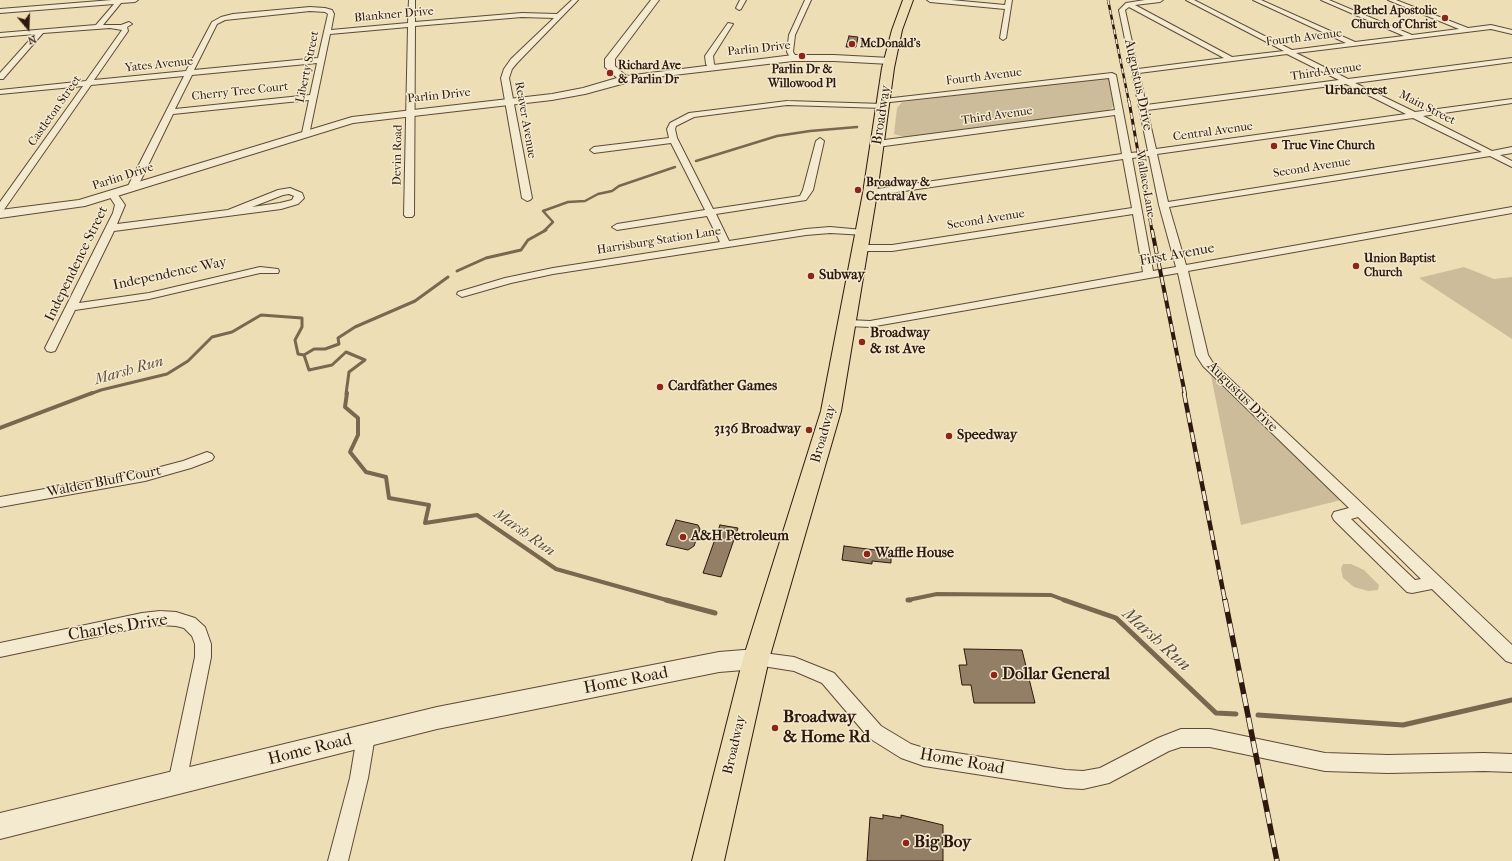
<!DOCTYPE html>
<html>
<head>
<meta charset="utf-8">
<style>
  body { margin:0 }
  #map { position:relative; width:1512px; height:861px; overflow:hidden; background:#eddeb5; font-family:"IM FELL French Canon",serif }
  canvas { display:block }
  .north { position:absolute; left:8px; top:8px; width:40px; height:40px; -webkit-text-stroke:3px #f3eacf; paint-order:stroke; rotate:161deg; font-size:11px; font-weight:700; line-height:16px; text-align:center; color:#2f180e }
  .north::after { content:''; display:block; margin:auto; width:14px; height:18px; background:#2f180e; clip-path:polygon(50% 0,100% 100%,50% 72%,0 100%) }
</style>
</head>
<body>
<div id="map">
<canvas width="1512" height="861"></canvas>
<div class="north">N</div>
</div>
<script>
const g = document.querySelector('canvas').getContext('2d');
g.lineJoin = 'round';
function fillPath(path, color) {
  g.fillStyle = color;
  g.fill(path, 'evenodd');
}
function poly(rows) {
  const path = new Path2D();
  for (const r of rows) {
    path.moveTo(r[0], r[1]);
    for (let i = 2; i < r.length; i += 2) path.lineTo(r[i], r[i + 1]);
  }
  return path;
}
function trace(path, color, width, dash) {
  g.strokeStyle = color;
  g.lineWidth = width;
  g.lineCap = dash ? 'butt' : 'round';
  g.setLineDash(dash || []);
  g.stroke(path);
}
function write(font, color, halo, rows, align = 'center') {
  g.font = font + ' "IM FELL French Canon",serif';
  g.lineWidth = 3;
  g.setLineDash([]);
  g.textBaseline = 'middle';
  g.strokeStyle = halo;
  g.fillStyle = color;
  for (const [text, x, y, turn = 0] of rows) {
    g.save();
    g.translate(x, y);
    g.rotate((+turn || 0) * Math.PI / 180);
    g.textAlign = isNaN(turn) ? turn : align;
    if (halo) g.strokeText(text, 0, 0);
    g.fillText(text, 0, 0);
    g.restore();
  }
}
fillPath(poly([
  [1101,77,1109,78,1113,105,1112,108,1107,111,905,137,894,134,897,108,902,102],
  [1464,267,1494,279,1512,277,1512,339,1419,278],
  [1211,376,1341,500,1241,525],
  [1343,564,1351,564,1364,570,1379,585,1378,590,1368,591,1354,587,1343,578,1341,569]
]), '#cdbc99');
trace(poly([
  [696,161,777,136,810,131,857,127],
  [544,231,553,222,543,211,568,202,585,201,598,194,612,191,619,186,675,167]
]), '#7a6750', 2.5);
trace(poly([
  [457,271,486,258,521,250,528,240,546,230],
  [304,355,314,349,325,349,339,344,338,338,355,327,415,301,448,277],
  [90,394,101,390,167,374,188,361,212,337,232,332,261,315,302,318,302,327,295,340,298,354,304,355,309,370,332,365,346,352,365,360,349,372,346,394]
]), '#7a6750', 3);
trace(poly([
  [347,393,345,407,358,418,358,435,350,452,366,472,386,477,389,498,429,505,425,523,477,515,556,569,670,601],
  [0,428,92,393],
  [908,600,937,594,1051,595,1067,601]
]), '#7a6750', 4);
trace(poly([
  [666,600,715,613],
  [908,600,910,600],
  [1064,600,1116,618,1216,713,1236,714],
  [1258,715,1403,725,1512,700]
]), '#7a6750', 5);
const building = poly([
  [849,36,858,37,856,47,846,47,849,36],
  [676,520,698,525,700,529,694,546,688,550,666,545,676,520],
  [720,525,738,528,721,577,703,573,720,525],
  [844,546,891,552,891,563,872,561,872,564,842,560,844,546],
  [964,649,1022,650,1035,703,974,703,971,685,962,685,959,665,967,665,964,649],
  [883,815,901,818,901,815,943,825,943,861,867,861,870,817,883,819,883,815]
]);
fillPath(building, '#927f65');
trace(building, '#2f180e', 1);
const minor = poly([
  [112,0,138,0,135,2,121,3,103,25,121,25,129,22,132,24,127,27,128,31,94,80,186,71,212,22,221,17,233,14,310,7,325,8,332,10,334,14,331,30,408,23,409,0,415,0,415,22,522,13,557,14,572,0,578,0,517,63,512,69,509,78,532,198,530,200,527,201,522,198,501,78,504,69,511,59,554,18,522,17,415,26,414,215,412,217,406,217,404,215,408,27,330,34,309,135,306,135,302,133,309,100,173,114,137,188,132,191,127,188,184,76,91,85,3,211,0,212,0,202,83,86,0,94,0,90,86,81,122,30,110,28,43,33,3,79,0,79,0,73,35,34,0,37,0,33,96,25,114,4,0,13,0,9,112,0],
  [310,11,325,12,328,14,318,58,194,70,217,24,225,20,310,11],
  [317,63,310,95,175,109,192,75,317,63],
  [740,0,746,0,741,9,739,10,736,8,740,0],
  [805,0,811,0,795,35,793,52,797,58,793,60,791,59,787,52,789,35,805,0],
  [927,0,951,0,1005,5,1006,0,1012,0,1006,38,1003,40,1000,38,1005,9,930,2,927,0],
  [1145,0,1163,0,1160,2,1135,5,1232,57,1284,51,1186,0,1194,0,1292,50,1346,43,1253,0,1261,0,1355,42,1404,36,1321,0,1329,0,1412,35,1459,29,1388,0,1396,0,1468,28,1491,25,1512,30,1512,34,1491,29,1296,53,1348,79,1512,58,1512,62,1355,83,1415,112,1512,99,1512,103,1423,116,1492,151,1512,147,1512,153,1500,155,1512,161,1512,167,1490,156,1169,207,1186,265,1512,207,1512,213,1188,271,1208,355,1213,363,1512,645,1512,663,1506,661,1432,589,1412,593,1407,592,1334,520,1332,516,1334,512,1349,508,1203,366,1196,355,1178,273,870,327,848,326,844,325,842,323,844,321,848,320,870,321,1143,272,1133,214,892,251,861,251,856,248,861,245,892,245,1132,208,1123,159,870,196,865,193,870,190,1122,154,1115,115,877,147,873,144,877,141,1115,110,1109,78,881,103,881,99,884,99,1112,73,1116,75,1131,153,1148,151,1119,10,1126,3,1145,0],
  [1129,7,1224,58,1138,69,1125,10,1129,7],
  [1287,54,1339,80,1146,105,1139,73,1287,54],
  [1346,84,1406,114,1156,149,1147,110,1346,84],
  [1413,118,1482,152,1168,202,1157,154,1413,118],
  [1149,156,1159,205,1176,267,1153,271,1132,158,1149,156],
  [1358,517,1421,579,1415,580,1351,519,1358,517],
  [728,23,733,24,713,56,714,64,717,68,713,70,710,70,706,64,705,56,728,23],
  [787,101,883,104,887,106,883,108,787,105,694,117,676,126,675,129,677,138,713,209,800,196,803,190,816,141,820,138,824,141,813,190,806,200,716,214,729,241,806,229,830,227,863,230,866,231,868,233,866,235,830,233,806,235,553,274,511,283,462,297,457,294,458,292,505,278,553,268,720,242,707,216,617,230,612,227,617,224,705,210,671,143,594,153,590,150,594,147,669,138,667,129,670,123,689,113,787,101],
  [290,188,302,193,304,198,298,204,281,209,114,231,79,303,149,293,260,267,278,269,279,271,278,273,260,273,149,299,75,310,55,351,51,352,47,351,45,348,113,213,115,205,108,194,110,192,116,192,125,205,117,224,228,210,278,190,290,188],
  [289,194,294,196,292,200,280,203,252,207,283,195,289,194],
  [207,452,212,454,214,457,212,460,191,468,145,481,0,507,0,497,145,471,183,461,207,452],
  [160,611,176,612,195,618,205,627,211,644,211,657,186,783,184,790,177,792,170,790,168,783,195,657,195,644,192,636,184,628,176,626,160,625,142,627,0,657,0,643,142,613,160,611],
  [756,652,794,657,834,673,881,726,911,744,924,748,1066,770,1083,771,1100,768,1158,738,1181,729,1210,729,1325,753,1388,755,1484,753,1512,754,1512,772,1484,771,1388,773,1325,771,1210,747,1181,747,1169,751,1109,783,1083,789,1066,788,924,766,901,758,869,738,822,683,794,671,750,664,748,659,750,654,756,652],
  [366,727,372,730,375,736,368,778,348,861,328,861,350,778,357,736,360,730,366,727]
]);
const tertiary = poly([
  [651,0,659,0,615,59,615,66,626,76,793,55,834,55,890,58,895,61,890,64,834,61,793,61,640,79,585,94,552,100,353,123,85,206,0,218,0,210,79,200,352,117,552,94,583,88,617,78,605,67,605,59,651,0],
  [756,649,764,652,767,659,764,666,756,669,719,672,437,729,0,839,0,813,437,707,719,652,756,649]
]);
const primary = poly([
  [903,0,913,0,902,30,894,68,877,193,841,411,769,659,724,861,692,861,743,659,821,411,863,193,882,68,892,30,903,0]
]);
trace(minor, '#5e4a38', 2);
trace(tertiary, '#5e4a38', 2);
trace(primary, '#2f180e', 2);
fillPath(minor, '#f3eacf');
fillPath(tertiary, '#f3eacf');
fillPath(primary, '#eddeb5');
const railFar4 = poly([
  [1108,0,1129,102]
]);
const railFar3 = poly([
  [1129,101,1152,231]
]);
const railFar2 = poly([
  [1152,230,1185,394]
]);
const railFar1 = poly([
  [1184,393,1225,601]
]);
const rail = poly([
  [1225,600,1277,861]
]);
trace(railFar4, '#2f180e', 2.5);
trace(railFar3, '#2f180e', 3);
trace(railFar2, '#2f180e', 4);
trace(railFar1, '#2f180e', 4.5);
trace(rail, '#2f180e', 5.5);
trace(railFar4, '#f3eacf', 1.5, [5]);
trace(railFar3, '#f3eacf', 2, [6]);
trace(railFar2, '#f3eacf', 2.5, [8]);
trace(railFar1, '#f3eacf', 3, [10]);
trace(rail, '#f3eacf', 4, [12]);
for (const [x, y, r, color] of [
  [1445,18,4,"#8f2418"],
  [852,44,4,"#8f2418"],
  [802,56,4,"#8f2418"],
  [610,73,4,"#8f2418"],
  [1274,146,4,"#8f2418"],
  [858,190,4,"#8f2418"],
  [1356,266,4,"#8f2418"],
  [811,276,4,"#8f2418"],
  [862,342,4,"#8f2418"],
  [660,387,4,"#8f2418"],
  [809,430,4,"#8f2418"],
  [949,436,4,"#8f2418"],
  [683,537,4,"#8f2418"],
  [867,554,4,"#8f2418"],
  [994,675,4,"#8f2418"],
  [775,728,4,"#8f2418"],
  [906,843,4,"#8f2418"]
]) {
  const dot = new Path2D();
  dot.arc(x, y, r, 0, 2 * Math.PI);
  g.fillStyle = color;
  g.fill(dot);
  trace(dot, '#f3eacf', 1.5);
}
write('bold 12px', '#2f180e', '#f3eacf', [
  ["Bethel Apostolic",1437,11,"right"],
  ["Church of Christ",1437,25,"right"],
  ["McDonald's",860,44],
  ["Richard Ave",618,66],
  ["& Parlin Dr",618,80],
  ["Parlin Dr &",802,70,"center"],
  ["Willowood Pl",802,84,"center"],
  ["True Vine Church",1282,146],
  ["Broadway &",866,183],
  ["Central Ave",866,197],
  ["Union Baptist",1364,259],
  ["Church",1364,273]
], 'left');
write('12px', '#2f180e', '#f3eacf', [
  ["Blankner Drive",394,15,-5],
  ["Fourth Avenue",1304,38,-7],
  ["Parlin Drive",759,49,-6],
  ["Yates Avenue",159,65,-6],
  ["Liberty Street",308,67,-78],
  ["Third Avenue",1326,72,-8],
  ["Fourth Avenue",984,77,-7],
  ["Cherry Tree Court",240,92,-6],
  ["Parlin Drive",439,96,-6],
  ["Main Street",1427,108,27],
  ["Castleton Street",55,111,-55],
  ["Third Avenue",997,116,-8],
  ["Reaver Avenue",525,120,80],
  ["Central Avenue",1213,132,-8],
  ["Devin Road",398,155,-89],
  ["Second Avenue",1312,168,-9],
  ["Parlin Drive",123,177,-18],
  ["Wallace Lane",1145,184,80],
  ["Second Avenue",986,220,-9],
  ["Harrisburg Station Lane",659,241,-9]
]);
write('bold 13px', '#2f180e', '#f3eacf', [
  ["Urbancrest",1356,91]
]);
write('14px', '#2f180e', '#f3eacf', [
  ["Augustus Drive",1138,85,78],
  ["Broadway",882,115,-81],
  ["First Avenue",1177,255,-10],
  ["Independence Street",77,264,-64],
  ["Independence Way",170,274,-12],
  ["Augustus Drive",1242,397,45],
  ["Broadway",824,434,-74],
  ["Walden Bluff Court",104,482,-11],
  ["Broadway",735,745,-77]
]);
write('bold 14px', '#2f180e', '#f3eacf', [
  ["Subway",819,276],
  ["Broadway",870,334],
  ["& 1st Ave",870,350],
  ["Cardfather Games",668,387],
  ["3136 Broadway",801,430,"right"],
  ["Speedway",957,436],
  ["A&H Petroleum",691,537],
  ["Waffle House",875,554]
], 'left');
write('italic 15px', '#614c3a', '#f3eacf', [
  ["Marsh Run",129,371,-16],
  ["Marsh Run",524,533,35]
]);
write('17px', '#2f180e', '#f3eacf', [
  ["Charles Drive",118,628,-9],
  ["Home Road",626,681,-11],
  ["Home Road",310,750,-14],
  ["Home Road",962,762,10]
]);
write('bold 17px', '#2f180e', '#f3eacf', [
  ["Dollar General",1002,675],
  ["Broadway",783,718],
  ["& Home Rd",783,738],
  ["Big Boy",914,843]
], 'left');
write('italic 18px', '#614c3a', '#f3eacf', [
  ["Marsh Run",1156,640,42]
]);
</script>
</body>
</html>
